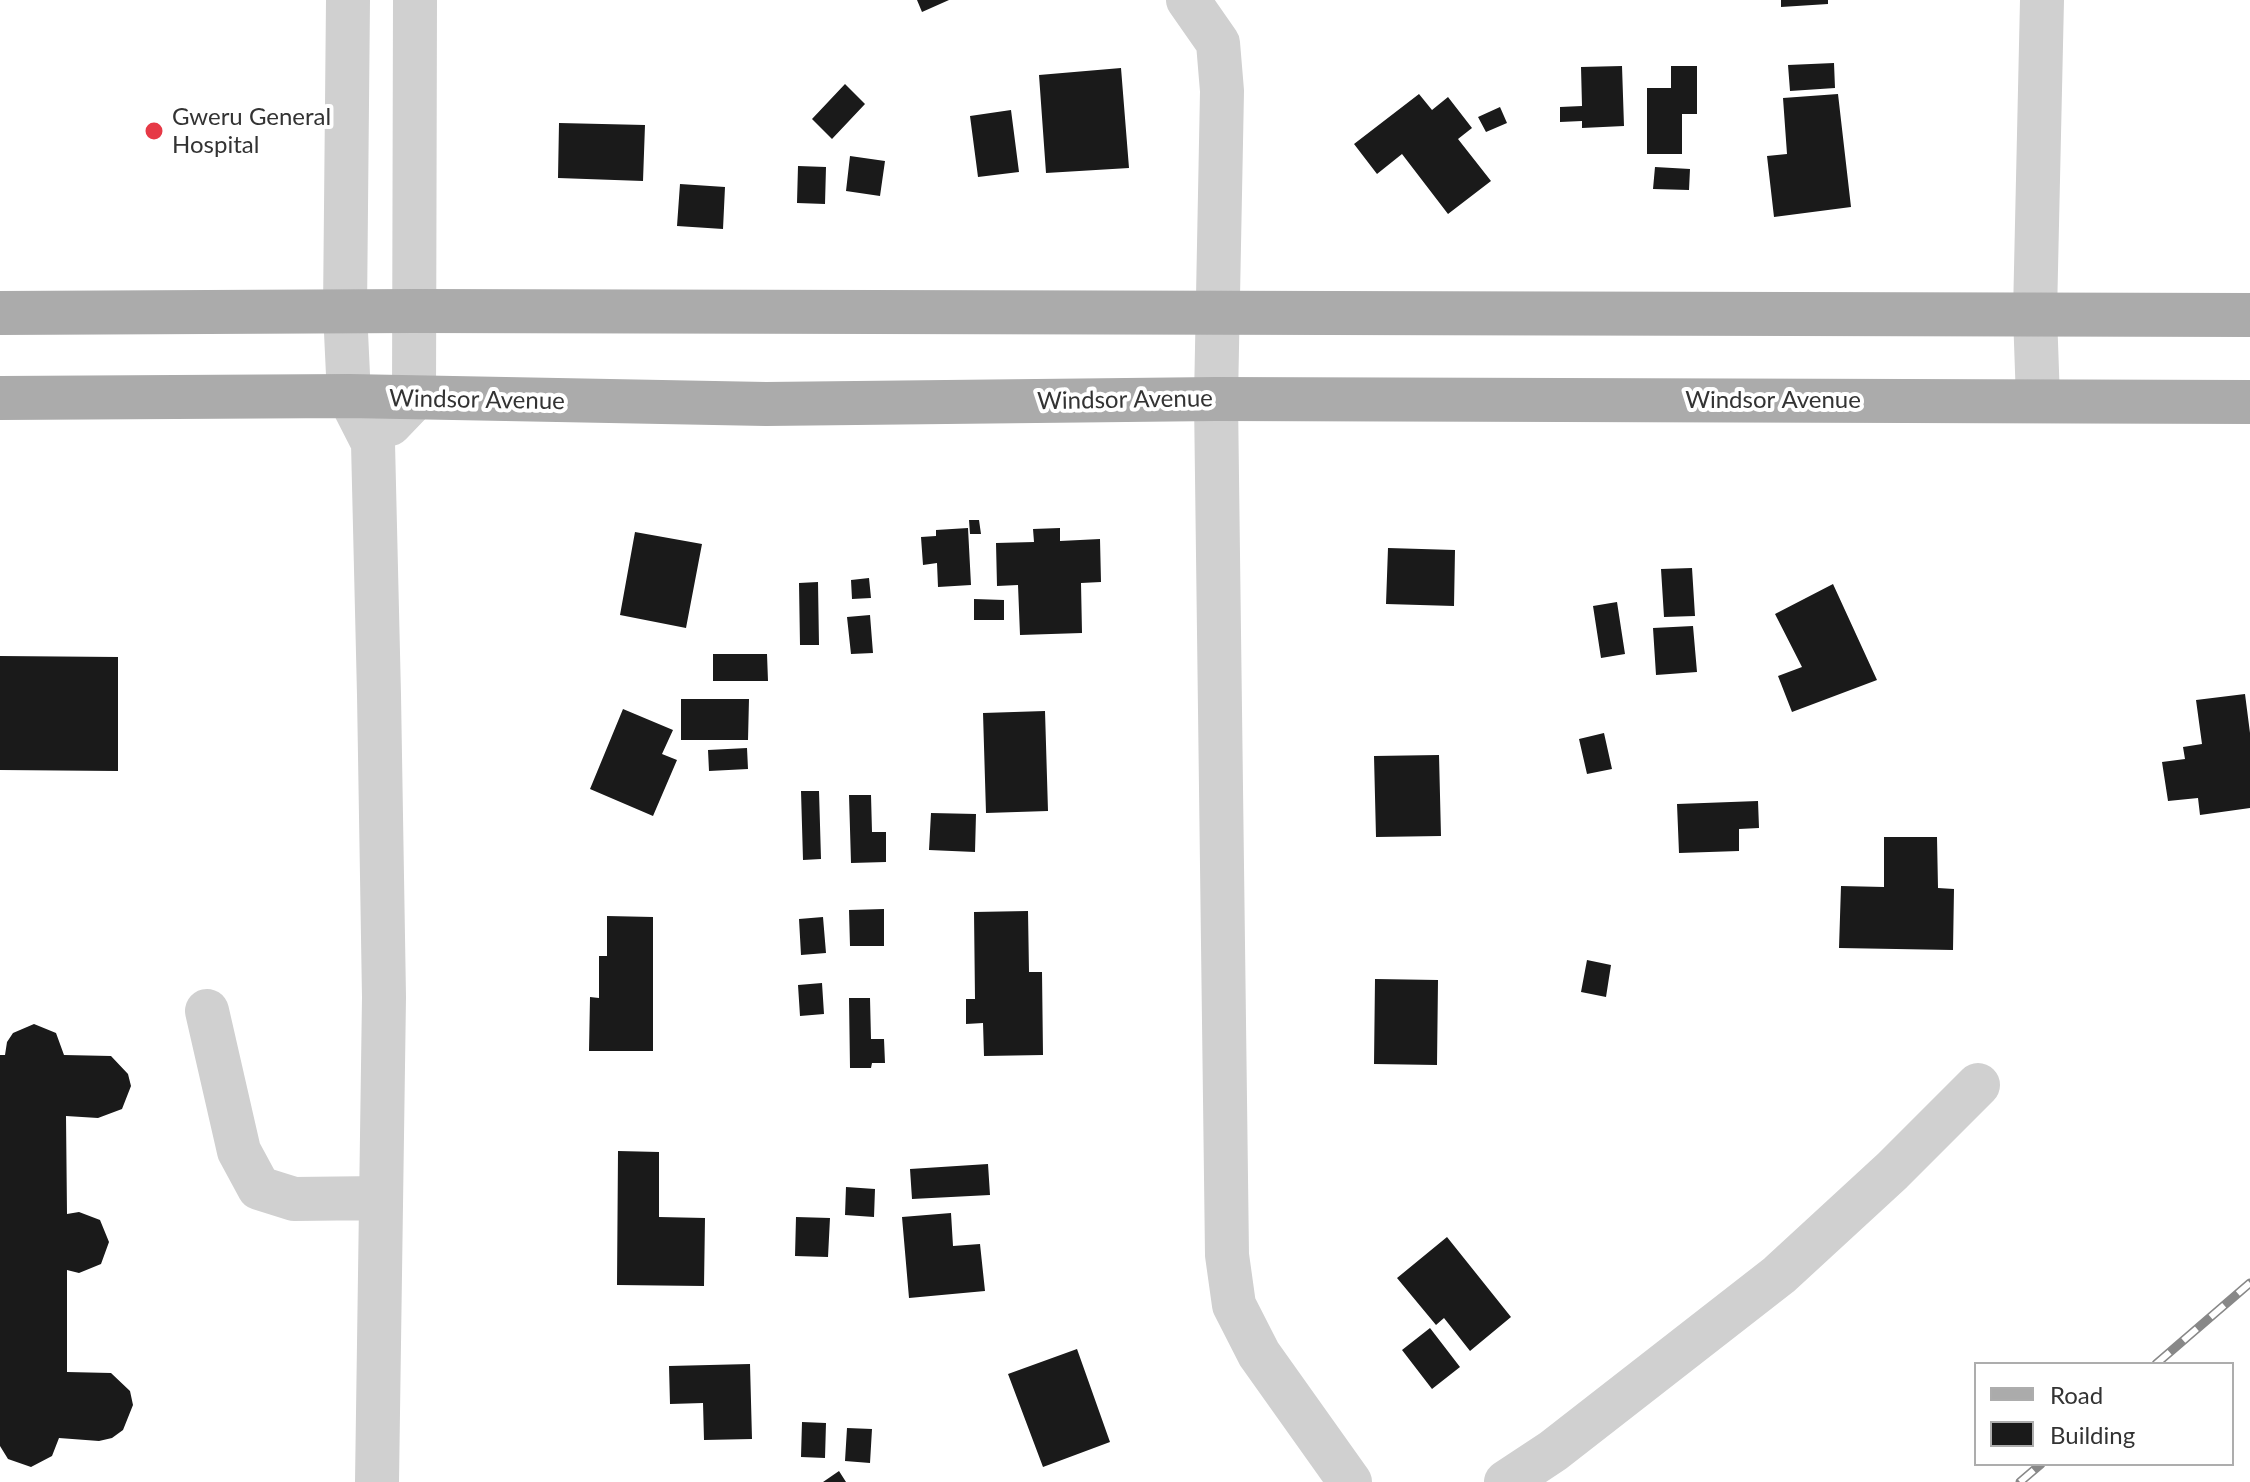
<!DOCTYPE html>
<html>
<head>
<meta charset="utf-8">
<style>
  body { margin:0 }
  #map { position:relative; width:2250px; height:1482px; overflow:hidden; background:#fff; font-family:Lato,sans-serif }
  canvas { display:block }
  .legend { position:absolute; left:1974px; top:1362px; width:260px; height:104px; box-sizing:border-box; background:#fff; border:2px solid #adadad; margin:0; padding:10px 14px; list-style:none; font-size:24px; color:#333 }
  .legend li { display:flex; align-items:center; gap:16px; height:40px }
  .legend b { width:40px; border:2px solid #adadad }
</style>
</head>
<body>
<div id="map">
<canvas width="2250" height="1482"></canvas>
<ul class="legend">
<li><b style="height:10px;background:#ababab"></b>Road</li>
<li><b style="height:22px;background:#1a1a1a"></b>Building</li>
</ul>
</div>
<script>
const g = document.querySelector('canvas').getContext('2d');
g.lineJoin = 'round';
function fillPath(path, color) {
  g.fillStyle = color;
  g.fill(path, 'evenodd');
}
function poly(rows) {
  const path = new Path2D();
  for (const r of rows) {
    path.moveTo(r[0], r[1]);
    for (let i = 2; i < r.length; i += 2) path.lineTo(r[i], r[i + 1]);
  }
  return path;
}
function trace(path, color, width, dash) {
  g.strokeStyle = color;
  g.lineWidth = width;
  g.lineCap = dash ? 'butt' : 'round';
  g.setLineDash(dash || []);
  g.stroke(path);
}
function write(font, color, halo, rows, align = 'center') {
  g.font = font + ' Lato,sans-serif';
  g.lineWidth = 8;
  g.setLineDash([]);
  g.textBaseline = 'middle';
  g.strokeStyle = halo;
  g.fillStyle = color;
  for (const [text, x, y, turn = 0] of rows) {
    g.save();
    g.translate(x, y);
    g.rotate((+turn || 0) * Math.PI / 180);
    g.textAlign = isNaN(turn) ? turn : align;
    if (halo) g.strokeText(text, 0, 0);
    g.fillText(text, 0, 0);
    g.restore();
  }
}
fillPath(poly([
  [917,0,949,0,922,12],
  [1781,0,1828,0,1828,4,1781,7],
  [1834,63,1835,88,1790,91,1788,65],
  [1622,66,1624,126,1582,128,1582,121,1560,122,1560,107,1582,106,1581,67],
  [1671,66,1697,66,1697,114,1682,114,1682,154,1647,154,1647,88,1671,88],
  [1121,68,1129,168,1046,173,1039,75],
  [845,84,865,104,832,139,812,119],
  [1419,94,1432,110,1448,97,1472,128,1458,139,1491,181,1448,214,1402,154,1377,174,1354,144],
  [1838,94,1851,207,1774,217,1767,156,1787,154,1783,98],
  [1500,107,1507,123,1486,132,1478,117],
  [1011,110,1019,172,978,177,970,116],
  [559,123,645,125,643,181,558,178],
  [850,156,885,161,880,196,846,191],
  [798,166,826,167,825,204,797,203],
  [1655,167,1690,169,1689,190,1653,189],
  [680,184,725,187,723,229,677,226],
  [969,520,979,520,981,534,970,534],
  [968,528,971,585,938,587,937,563,923,565,921,537,936,536,936,530],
  [1060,528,1060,541,1100,539,1101,582,1081,583,1082,633,1020,635,1018,585,997,586,996,543,1034,542,1033,529],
  [635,532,702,544,686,628,620,615],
  [1388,548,1455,550,1454,606,1386,604],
  [1692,568,1695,616,1664,617,1661,569],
  [869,578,871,598,852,599,851,580],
  [818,582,819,645,800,645,799,583],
  [1833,584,1877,680,1792,712,1778,676,1802,667,1775,614],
  [974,599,1004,600,1004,620,974,620],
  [1617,602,1625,654,1601,658,1593,606],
  [870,615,873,653,851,654,847,617],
  [1693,626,1697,672,1656,675,1653,628],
  [713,654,767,654,768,681,713,681],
  [0,656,118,657,118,771,0,770],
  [2245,694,2250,733,2250,808,2200,815,2198,798,2168,801,2162,762,2185,759,2183,747,2202,744,2196,700],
  [681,699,749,699,748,740,681,740],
  [623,709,673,730,662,754,677,760,653,816,590,789],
  [1045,711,1048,811,986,813,983,713],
  [1604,733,1612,769,1587,774,1579,739],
  [747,748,748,769,709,771,708,750],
  [1439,755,1441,836,1376,837,1374,756],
  [801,791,819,791,821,859,803,860],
  [849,795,871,795,872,832,886,832,886,862,851,863],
  [1758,801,1759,828,1739,829,1739,851,1679,853,1677,804],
  [931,813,976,814,975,852,929,850],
  [1884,837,1937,837,1938,888,1954,889,1953,950,1839,948,1841,886,1884,887],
  [884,909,884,946,850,946,849,910],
  [1028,911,1029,972,1042,972,1043,1055,984,1056,983,1023,966,1024,966,999,975,999,974,912],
  [607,916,653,917,653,1051,589,1051,590,997,599,998,599,956,607,956],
  [823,917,826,953,801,955,799,919],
  [1587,960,1611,965,1606,997,1581,992],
  [1375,979,1438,980,1437,1065,1374,1064],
  [822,983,824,1014,800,1016,798,985],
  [849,998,870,998,871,1039,884,1039,885,1063,872,1063,871,1068,850,1068],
  [34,1024,56,1033,64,1055,111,1056,128,1074,131,1086,122,1109,98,1118,66,1116,67,1214,79,1212,100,1220,109,1242,101,1264,79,1273,67,1270,67,1372,111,1373,130,1391,133,1405,123,1430,112,1438,99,1441,59,1438,52,1456,31,1467,8,1459,0,1446,0,1055,5,1055,7,1042,13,1033],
  [618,1151,659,1152,659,1217,705,1218,704,1286,617,1285],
  [988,1164,990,1195,912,1199,910,1169],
  [846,1187,875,1189,874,1217,845,1215],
  [951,1213,953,1246,980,1244,985,1291,909,1298,902,1217],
  [796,1217,830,1218,828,1257,795,1256],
  [1447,1237,1511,1317,1470,1351,1444,1318,1436,1325,1397,1278],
  [1430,1328,1460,1367,1432,1389,1402,1350],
  [1077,1349,1110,1442,1043,1467,1008,1374],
  [750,1364,752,1439,704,1440,703,1403,670,1404,669,1366],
  [802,1422,826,1423,825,1458,801,1457],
  [847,1428,872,1429,870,1463,845,1461],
  [839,1471,846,1482,823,1482]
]), '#1a1a1a');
trace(poly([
  [348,0,345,311,349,396,373,443,379,695,384,997,377,1482],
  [1188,0,1218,43,1222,91,1216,399,1227,1255,1234,1305,1259,1354,1350,1482],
  [2038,400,2035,314,2042,0],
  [390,424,414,399,415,0],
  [207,1011,239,1151,259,1188,294,1199,381,1198],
  [1506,1482,1553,1451,1779,1275,1892,1171,1978,1085]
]), '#d0d0d0', 44);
trace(poly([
  [0,313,415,311,2250,315],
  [0,398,349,396,766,404,1216,399,2250,402]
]), '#ababab', 44);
const rail = poly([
  [2156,1364,2250,1283],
  [2020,1482,2041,1464]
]);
trace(rail, '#888', 9);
trace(rail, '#fff', 6, [18]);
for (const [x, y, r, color] of [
  [154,131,10,"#e63946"]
]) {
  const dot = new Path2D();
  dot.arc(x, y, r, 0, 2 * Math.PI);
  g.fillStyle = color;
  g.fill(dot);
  trace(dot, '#fff', 3);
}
write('24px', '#333', '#fff', [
  ["Gweru General",172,117],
  ["Hospital",172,145]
], 'left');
write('24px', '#333', '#fff', [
  ["Windsor Avenue",477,400,1],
  ["Windsor Avenue",1125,400,-1],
  ["Windsor Avenue",1773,400]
]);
</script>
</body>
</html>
